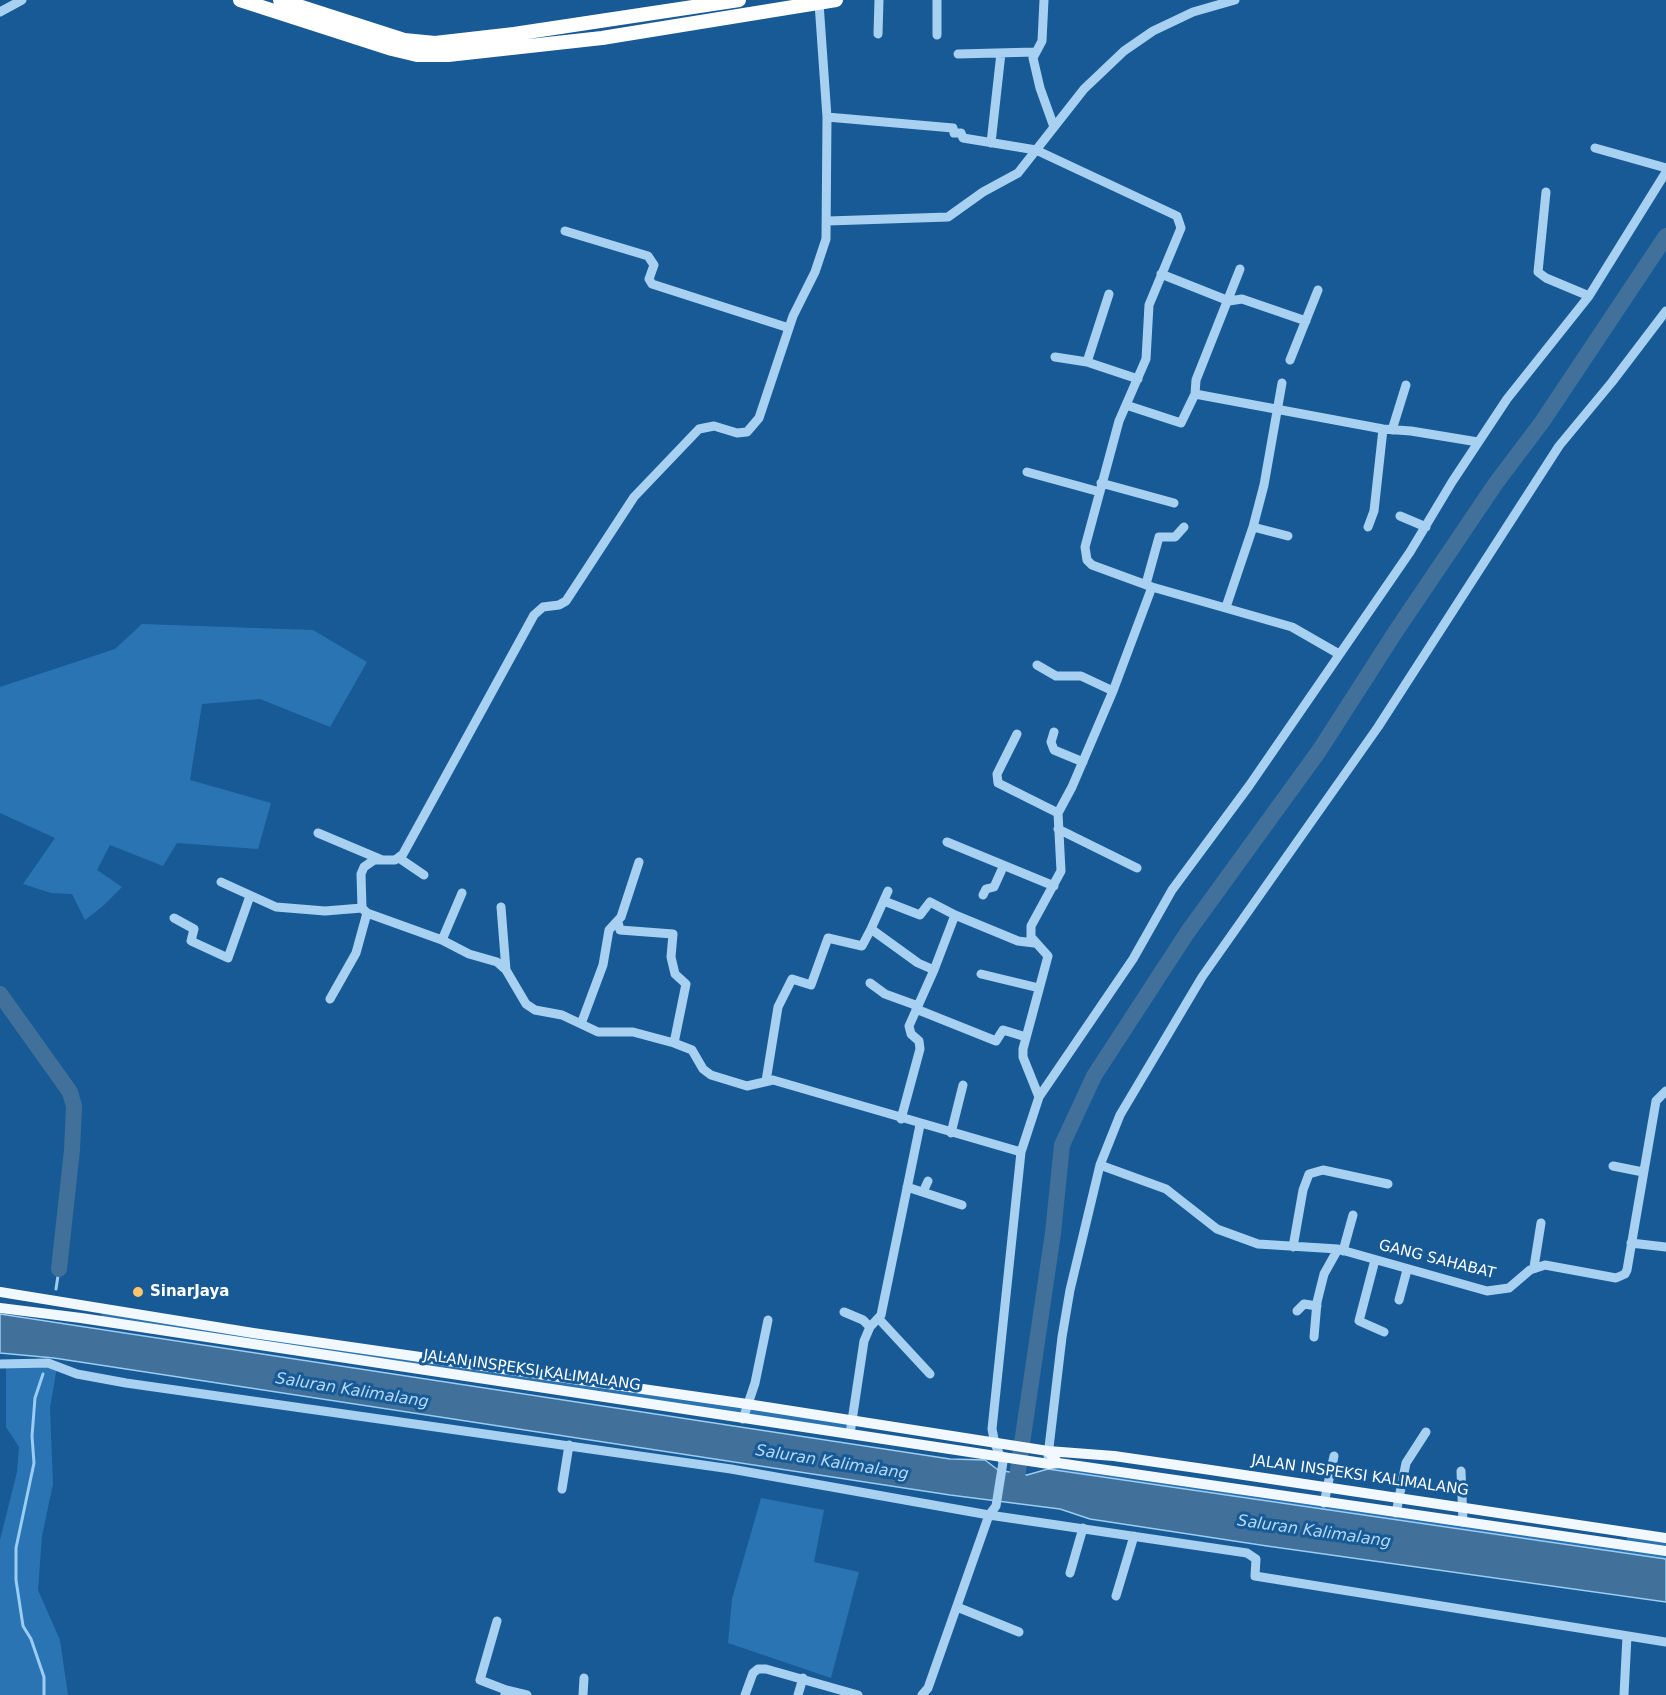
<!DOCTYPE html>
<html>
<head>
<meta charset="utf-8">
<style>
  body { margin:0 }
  canvas { display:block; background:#175a95 }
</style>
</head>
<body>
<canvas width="1666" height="1695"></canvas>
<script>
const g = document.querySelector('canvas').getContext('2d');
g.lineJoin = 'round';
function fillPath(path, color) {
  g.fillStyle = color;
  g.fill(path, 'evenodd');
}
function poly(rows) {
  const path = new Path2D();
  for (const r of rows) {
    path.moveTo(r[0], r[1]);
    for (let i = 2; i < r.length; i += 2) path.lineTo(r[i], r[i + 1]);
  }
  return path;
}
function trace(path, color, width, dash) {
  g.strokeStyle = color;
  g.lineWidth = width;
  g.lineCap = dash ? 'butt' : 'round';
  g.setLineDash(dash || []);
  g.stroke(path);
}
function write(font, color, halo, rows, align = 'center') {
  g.font = font + ' "DejaVu Sans",sans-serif';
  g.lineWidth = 6;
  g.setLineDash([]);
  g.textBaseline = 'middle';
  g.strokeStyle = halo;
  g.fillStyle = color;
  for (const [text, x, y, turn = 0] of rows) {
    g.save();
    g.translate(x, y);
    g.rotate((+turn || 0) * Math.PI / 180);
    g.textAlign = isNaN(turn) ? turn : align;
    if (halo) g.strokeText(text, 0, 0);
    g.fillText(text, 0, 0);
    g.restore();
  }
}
fillPath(poly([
  [142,624,313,630,367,662,330,727,260,699,202,704,190,780,271,803,258,849,177,843,163,866,110,845,97,870,122,887,103,906,85,920,72,894,51,893,23,884,55,838,0,813,0,687,115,649],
  [102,1309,850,1422,850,1434,101,1321],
  [6,1365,57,1367,50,1408,53,1484,42,1536,38,1590,60,1640,68,1695,0,1695,0,1540,17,1472,19,1447,6,1427],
  [1049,1464,1627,1545,1627,1532,1666,1538,1666,1559,1048,1469],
  [761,1498,824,1510,814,1562,859,1572,831,1678,728,1643,732,1599]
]), '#2a74b3');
const water = poly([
  [0,1314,950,1459,985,1460,998,1470,1027,1475,1048,1469,1666,1559,1666,1602,1267,1546,1090,1519,1060,1509,950,1495,54,1358,0,1353,0,1314]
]);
fillPath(water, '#41709a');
trace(water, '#9bccf3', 1.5);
trace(poly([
  [56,1289,59,1269],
  [43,1374,35,1398,32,1436,34,1463,16,1548,16,1580,23,1626,31,1639,44,1677,44,1695]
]), '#9bccf3', 3);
trace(poly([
  [0,994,70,1092,74,1106,72,1150,59,1269],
  [1015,1491,1053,1233,1062,1145,1094,1076,1187,933,1319,751,1396,631,1496,483,1542,422,1666,236]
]), '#41709a', 16);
trace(poly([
  [937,0,937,35],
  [1044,0,1042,41,1033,58,1040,88,1054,127],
  [819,3,827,117,826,239,815,272,793,316,759,418,747,432,737,433,714,426,699,429,634,497,566,601,559,605,543,607,534,615,403,854,395,860,374,860,364,867,361,874,362,908,367,913,442,940,469,954,497,962,506,970,526,1004,535,1010,562,1015,598,1032,633,1032,674,1043,692,1050,703,1069,711,1075,747,1086,773,1080,1021,1152],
  [0,12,22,0],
  [878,34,879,0],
  [958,54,1035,52],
  [827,117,953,128,954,133,961,133,963,138,1036,150,1177,216,1181,228,1149,305,1146,359,1119,421,1085,547,1087,560,1092,565,1152,587,1292,627,1339,654],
  [991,143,1001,53],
  [1595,148,1666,168],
  [1546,192,1538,272,1546,278,1589,296],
  [828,221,948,217,983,192,1018,173,1084,89,1124,51,1153,31,1193,12,1235,0],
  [565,231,648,256,654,265,649,279,652,284,789,328],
  [1240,269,1196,380,1195,394,1383,429,1411,431,1478,442],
  [1161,274,1229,301,1242,299,1306,321],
  [1055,357,1087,362,1138,379],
  [1290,360,1318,290],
  [1087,362,1109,294],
  [1126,405,1181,423,1195,394],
  [1392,430,1406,385],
  [1027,472,1100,492],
  [1101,483,1174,503],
  [1400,516,1426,527],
  [1253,527,1288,536],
  [1368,527,1374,511,1383,429],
  [1146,584,1159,537,1175,537,1184,527],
  [1226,607,1253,527,1264,485,1282,383],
  [1037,665,1056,676,1081,676,1113,691],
  [1054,732,1051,742,1054,750,1083,762],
  [1017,734,997,774,998,783,1058,813],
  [1058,829,1137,868],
  [318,833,382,860],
  [947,842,1054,886],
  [399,858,424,875],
  [221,882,276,907,325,911,362,908],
  [888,891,871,929,918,963,934,970],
  [983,895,986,889,994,887,1003,867],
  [884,901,920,915,930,902,955,915],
  [501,907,506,970],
  [174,918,194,929,191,941,228,958,250,896],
  [618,922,620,930,673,934,671,957,675,974,686,984,674,1043],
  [442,940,462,893],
  [981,974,1039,988],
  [870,983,885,994,918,1006],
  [330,999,356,953,367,913],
  [916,1009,996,1041,1003,1030,1026,1037],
  [581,1024,603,965,609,930,621,917,639,862],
  [766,1081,778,1007,792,979,811,985,828,938,862,946,871,929],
  [1039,1097,1023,1057,1023,1049,1048,956,1031,937,1031,926,1061,871,1058,813,1072,787,1113,691,1152,587],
  [901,1119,920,1049,919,1041,911,1034,909,1026,934,970,955,915,1018,941,1034,943],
  [951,1133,963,1085],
  [1100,1165,1166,1189,1217,1229,1258,1244,1338,1249,1487,1291,1509,1288,1530,1270,1545,1265,1616,1278,1625,1274,1627,1270,1656,1101,1666,1091],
  [1613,1166,1643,1172],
  [907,1187,962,1205],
  [923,1192,928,1181],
  [1631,1243,1666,1247],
  [1293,1247,1303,1190,1309,1174,1323,1170,1388,1184],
  [1343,1251,1353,1215],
  [1375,1260,1359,1321,1384,1332],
  [1534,1267,1541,1223],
  [1399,1300,1407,1270],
  [1297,1311,1304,1304,1317,1306],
  [844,1312,863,1320,870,1327],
  [879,1319,930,1374],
  [1314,1337,1317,1302,1324,1274,1338,1249],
  [0,1364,48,1363,77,1374,126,1383,731,1469,989,1515,1247,1553,1256,1559,1255,1576,1666,1642],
  [743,1419,755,1383,768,1320],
  [850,1434,864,1341,870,1327,881,1315,920,1125],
  [1048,1456,1062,1337,1070,1290,1100,1165,1120,1115,1202,977,1378,727,1559,446,1612,382,1666,311],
  [1461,1471,1463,1522],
  [562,1489,569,1445],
  [1324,1503,1334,1456],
  [1396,1513,1406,1463,1426,1432],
  [1070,1573,1083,1528],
  [1116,1596,1134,1536],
  [957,1607,1019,1632],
  [497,1621,480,1680,506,1690],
  [505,1694,506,1690,527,1695],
  [583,1695,584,1678],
  [745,1695,753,1673,758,1669,766,1669,858,1695],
  [798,1695,803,1678],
  [922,1695,928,1688,989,1515,996,1506,1003,1462,995,1444,992,1429,1021,1152,1039,1097,1133,959,1172,890,1249,786,1410,552,1452,482,1507,399,1589,296,1666,172],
  [1624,1695,1627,1636]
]), '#a8d0f1', 9);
trace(poly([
  [0,1292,253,1333,747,1404,1048,1451,1058,1463],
  [0,1308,81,1318,1049,1464,1058,1463,1666,1551],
  [1048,1451,1114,1456,1204,1469,1666,1538]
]), '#f2f8ff', 10);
trace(poly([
  [240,0,392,49,417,55,448,55,602,38,836,0],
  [280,0,404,40,435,43,514,34,739,0]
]), '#fff', 14);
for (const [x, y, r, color] of [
  [138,1292,6,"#ffc568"]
]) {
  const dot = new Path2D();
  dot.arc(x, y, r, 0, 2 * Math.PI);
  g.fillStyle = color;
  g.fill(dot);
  trace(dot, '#175a95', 2);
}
write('15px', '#fff', '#175a95', [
  ["GANG SAHABAT",1437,1260,14],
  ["JALAN INSPEKSI KALIMALANG",532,1371,8],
  ["JALAN INSPEKSI KALIMALANG",1360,1476,8]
]);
write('bold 15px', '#fff', '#175a95', [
  ["SinarJaya",150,1292]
], 'left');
write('italic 16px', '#b5d9f7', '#175a95', [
  ["Saluran Kalimalang",352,1391,9],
  ["Saluran Kalimalang",832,1463,9],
  ["Saluran Kalimalang",1314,1532,8]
]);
</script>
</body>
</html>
